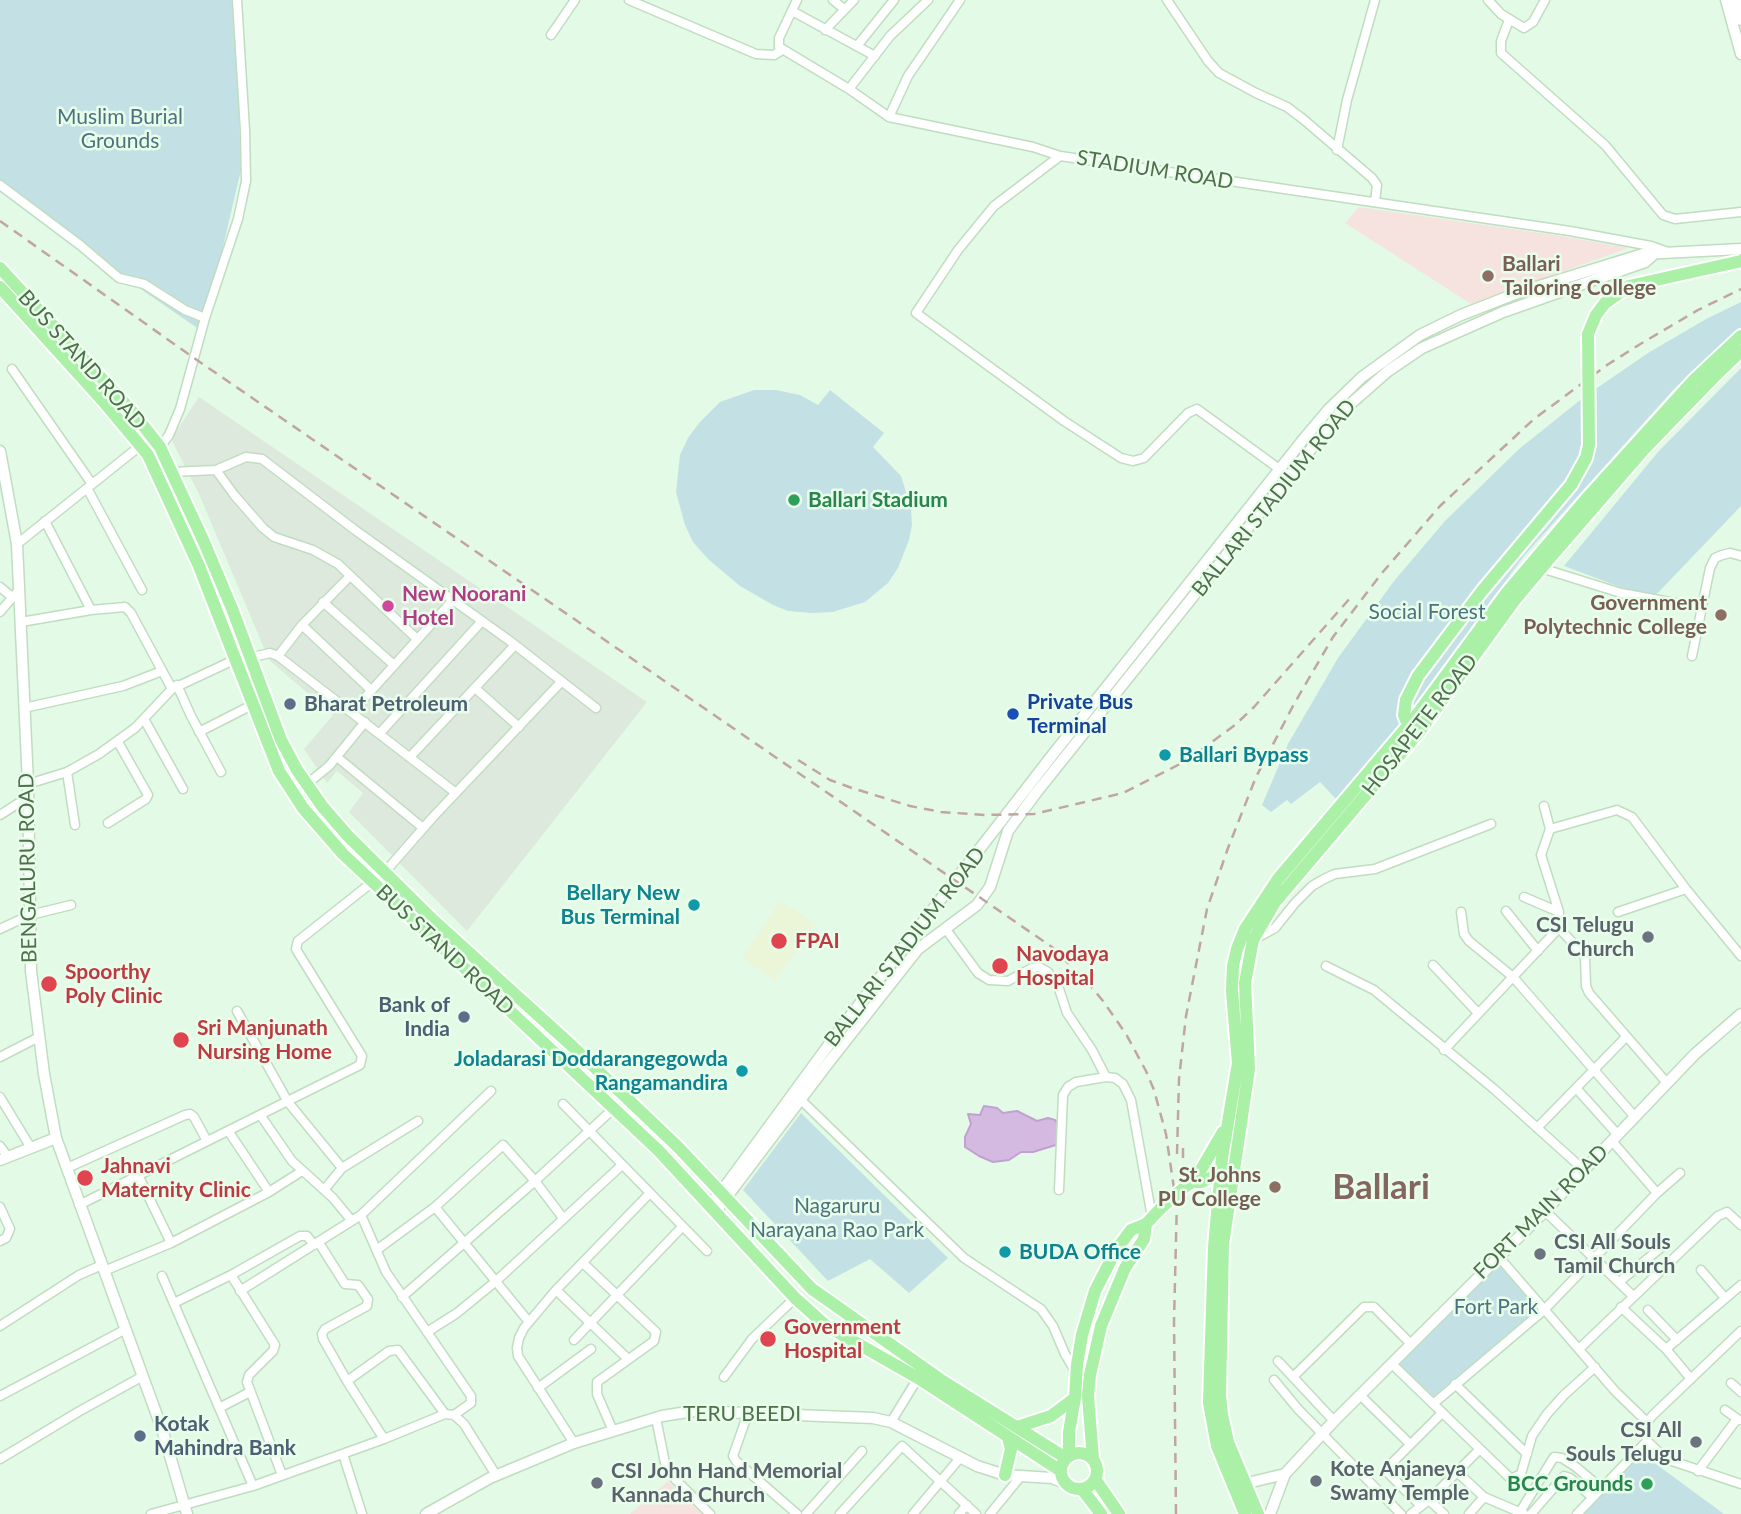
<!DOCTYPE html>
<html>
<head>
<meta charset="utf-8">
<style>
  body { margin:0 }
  canvas { display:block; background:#e3fae6 }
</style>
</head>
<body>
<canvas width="1741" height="1514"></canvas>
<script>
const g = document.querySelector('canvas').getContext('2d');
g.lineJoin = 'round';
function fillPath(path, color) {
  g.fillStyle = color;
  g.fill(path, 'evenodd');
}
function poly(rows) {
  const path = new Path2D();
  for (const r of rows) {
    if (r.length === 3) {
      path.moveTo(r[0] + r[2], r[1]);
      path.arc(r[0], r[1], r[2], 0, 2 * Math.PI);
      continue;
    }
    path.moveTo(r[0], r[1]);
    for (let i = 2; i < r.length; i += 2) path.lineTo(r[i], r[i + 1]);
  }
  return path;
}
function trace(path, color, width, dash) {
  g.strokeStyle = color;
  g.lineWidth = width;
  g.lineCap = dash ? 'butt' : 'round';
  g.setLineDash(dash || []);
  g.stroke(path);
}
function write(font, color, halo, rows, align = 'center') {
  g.font = font + ' Lato,sans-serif';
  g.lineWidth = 5;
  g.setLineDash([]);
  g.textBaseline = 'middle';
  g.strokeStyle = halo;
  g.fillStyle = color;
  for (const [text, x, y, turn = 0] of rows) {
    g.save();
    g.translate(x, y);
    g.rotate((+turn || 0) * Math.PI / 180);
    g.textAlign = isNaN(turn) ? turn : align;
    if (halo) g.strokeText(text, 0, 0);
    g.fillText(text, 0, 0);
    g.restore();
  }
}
fillPath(poly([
  [199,397,647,702,467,931,349,812,363,793,337,771,327,783,304,749,333,715,269,660,199,494,171,439]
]), '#dee9de');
fillPath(poly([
  [1359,207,1561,236,1629,248,1471,304,1345,223],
  [668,1481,702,1514,630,1514]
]), '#f6e3e0');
fillPath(poly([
  [780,901,816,924,775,981,742,958]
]), '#eaf6d7');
fillPath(poly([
  [0,0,235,0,241,170,203,332,0,192],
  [1741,302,1741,328,1674,389,1524,556,1402,722,1336,799,1320,782,1291,804,1287,800,1271,812,1262,805,1288,744,1338,658,1394,581,1445,521,1519,449,1584,397,1648,353,1706,319],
  [1741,368,1741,506,1652,599,1564,566,1658,452],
  [754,390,776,390,800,395,818,405,830,390,884,433,873,447,901,476,911,508,912,525,909,540,898,568,888,583,865,602,833,612,812,613,788,611,773,605,740,586,708,559,693,542,685,525,676,492,680,455,688,438,699,423,720,402],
  [801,1113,948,1258,909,1293,870,1259,828,1281,743,1190],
  [1498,1260,1542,1310,1433,1404,1392,1364],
  [1641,1453,1724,1514,1581,1514]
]), '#c3e1e5');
const water = poly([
  [984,1106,997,1108,1003,1113,1017,1111,1037,1121,1048,1118,1055,1120,1061,1129,1059,1144,1033,1152,1021,1152,1009,1160,993,1162,979,1156,965,1147,965,1137,971,1124,968,1114,980,1115,984,1106]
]);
fillPath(water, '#d4bae1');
trace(water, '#c2a1d2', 2);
const minor = poly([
  [629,0,756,54,774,55,782,50],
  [797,0,779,38,779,47,849,89,890,36,928,0],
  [833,0,844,9],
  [1167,0,1208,61,1219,73,1256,93,1287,107,1303,119,1372,178,1377,185,1375,202],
  [1488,0,1501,14,1524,28,1533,22,1545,0],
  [792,11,875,56],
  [1509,20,1501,41,1501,53,1605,145,1663,215,1675,219,1741,212],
  [825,30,854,0],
  [551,35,575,0],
  [857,46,894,0],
  [849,89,889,117,1033,147,1060,156],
  [889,117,908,76,960,0],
  [1337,150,1347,100,1375,0],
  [0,185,80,245,119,278,144,284,185,310,205,318,238,219,246,181,245,130,237,0],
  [12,369,92,484],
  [160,447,169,435,180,409,205,318],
  [216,470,235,496,263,528,274,537,313,550,338,564,417,639],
  [171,472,216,470,246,457,262,459,355,530,510,641,596,708],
  [1289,476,1197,409,1188,413,1144,458,1133,461,1121,458,1064,421,916,313,958,250,994,206,1060,156,1570,231,1651,246,1668,252],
  [87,488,142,590],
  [45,521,91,610],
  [17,544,140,446],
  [1541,568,1621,593,1702,608],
  [0,587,12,597],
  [323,602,394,665],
  [0,612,18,591],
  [21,622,91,610,125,607,131,613,172,689],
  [302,625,371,690],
  [278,656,302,625,350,576],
  [1692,656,1710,568,1715,558,1722,555,1730,553,1741,556],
  [249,658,270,653,278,656,456,793],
  [177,685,191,716,221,772],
  [475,688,519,727],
  [24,708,123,686,162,671],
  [352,712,453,600],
  [144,719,183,789],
  [199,732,252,705],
  [380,733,482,621],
  [337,757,423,828],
  [410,757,515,645],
  [67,772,75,825],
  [28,784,67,772,99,754,135,728,172,689,236,659],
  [307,784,329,766,365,722],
  [0,815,28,797],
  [108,823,146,799,148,795,118,742],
  [1550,829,1617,810,1632,817,1686,889,1741,956],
  [1524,897,1559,912],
  [1506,911,1538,951],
  [1461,912,1464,934,1469,941,1513,977,1635,1117],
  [1618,912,1686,889],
  [945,928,978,973,989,980,1008,981,1032,968,1039,967,1048,972,1059,989,1067,1013,1092,1050,1106,1077],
  [1559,928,1585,956,1586,986,1589,993,1667,1083],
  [0,929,30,915,71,905],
  [1255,939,1275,928,1295,903,1312,886,1324,879,1335,874,1375,869,1491,824],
  [1433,965,1478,1013],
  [1326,966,1374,990,1494,1089,1584,1170],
  [237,1011,288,1102,342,1168,418,1121],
  [1444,1050,1559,928,1559,912,1541,855,1550,829,1544,806],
  [0,1057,39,1037],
  [1576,1088,1618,1135],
  [0,1097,31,1148],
  [800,1099,964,1258,1041,1309,1053,1326,1065,1354,1076,1373],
  [563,1104,707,1251],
  [261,1116,292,1161,333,1198,352,1221],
  [1537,1128,1626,1037],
  [1612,1141,1657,1193],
  [0,1146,8,1157],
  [67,1168,185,1115,190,1114,194,1117,207,1141],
  [324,1190,342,1168],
  [1059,1190,1063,1095,1068,1087,1076,1082,1106,1077,1115,1078,1123,1084,1131,1100,1152,1217],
  [269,1192,302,1171],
  [79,1205,360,1065,362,1056,299,954,296,949,298,941,385,872,433,817,561,682],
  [0,1207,10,1229,6,1238,0,1241],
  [435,1207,529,1322],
  [1545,1211,1633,1296],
  [361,1215,386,1272,471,1396,471,1403,454,1415],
  [171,1243,269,1192,229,1132],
  [319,1243,345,1284,358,1285,368,1299,367,1306,325,1329,322,1334,323,1339,347,1381,384,1439],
  [378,1249,435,1207,503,1145,535,1181,563,1218],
  [1498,1256,1615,1391,1647,1422],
  [583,1263,656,1332,654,1341,597,1382,597,1394,613,1431],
  [1701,1270,1725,1298],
  [104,1271,171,1243,139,1177],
  [231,1275,275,1345,273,1351,249,1375,247,1382,282,1475],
  [162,1276,253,1486],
  [1619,1282,1663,1246],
  [556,1290,628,1359],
  [240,1291,361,1215,491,1091],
  [402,1297,535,1181,613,1109],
  [174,1303,231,1275,300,1236,307,1236,314,1245],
  [1621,1307,1666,1349,1691,1379],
  [1648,1310,1677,1340],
  [0,1326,79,1275,102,1265],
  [1741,1331,1653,1415,1647,1422,1646,1431,1647,1441,1666,1459,1741,1484],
  [427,1332,457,1313,495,1282,622,1165],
  [574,1340,682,1227],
  [1579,1349,1718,1216,1727,1212,1741,1225],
  [1666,1349,1741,1285],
  [1278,1361,1334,1421],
  [1392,1364,1511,1479,1521,1474,1532,1436,1547,1414,1564,1395,1595,1367],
  [724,1377,752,1339,795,1298],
  [1293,1377,1364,1307,1374,1307,1411,1344],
  [1274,1380,1298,1409,1401,1514],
  [347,1381,389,1351,398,1350,445,1414],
  [1731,1383,1741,1392],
  [1455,1384,1527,1454],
  [538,1388,591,1349],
  [1360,1395,1410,1444],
  [0,1396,126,1329],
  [1433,1404,1544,1310,1657,1193,1680,1173],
  [219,1408,250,1392],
  [1725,1410,1739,1420],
  [748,1413,733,1456,736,1461,797,1514],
  [656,1418,665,1463,675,1479,710,1514],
  [891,1422,918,1378],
  [574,1443,518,1356,517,1348,519,1338,524,1328,556,1290,649,1194],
  [343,1454,362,1514],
  [0,1459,78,1412,143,1376],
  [1698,1471,1737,1419],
  [1457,1472,1484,1497,1524,1514],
  [1429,1500,1444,1514],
  [1421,1506,1388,1473,1387,1468,1442,1413],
  [1520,1512,1554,1457,1562,1458,1576,1467,1601,1488],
  [151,1514,253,1486,384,1439,445,1414,454,1415,464,1424,496,1475],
  [806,1514,862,1451],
  [840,1514,902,1446,976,1514],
  [913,1514,960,1458],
  [959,1514,967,1505],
  [990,1514,1021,1476],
  [1411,1514,1429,1500,1479,1450],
  [1469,1514,1484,1497],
  [1531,1514,1564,1476,1570,1478,1592,1497],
  [1577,1514,1647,1441]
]);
const tertiary = poly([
  [1726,0,1741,54],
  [1736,0,1741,20],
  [0,451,17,544,28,784,31,971,44,1074,56,1138,163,1432,187,1514],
  [0,1160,56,1138],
  [710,1204,721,1192,844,1024,1054,753,1302,441,1329,409,1362,377,1420,335,1461,315,1520,292,1643,254,1741,249],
  [716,1211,829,1062,918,949,977,905,990,887,1008,831,1036,793,1339,414,1388,371,1422,348,1503,312,1645,262,1653,255],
  [1243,1484,1285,1474],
  [426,1514,490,1478,574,1443,662,1416,694,1411,873,1418,891,1422,977,1466,1005,1475,1052,1478,1065,1483],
  [1270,1514,1285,1474,1334,1421,1542,1214,1695,1054,1741,1014]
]);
const trunk = poly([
  [0,268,131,410,160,447,204,542,233,611,281,740,297,770,322,806,348,836,433,920,571,1045,678,1147,812,1289,941,1380,1066,1458],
  [0,287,103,401,148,455,199,566,279,771,303,808,343,854,658,1150,795,1298,825,1325,918,1378,1061,1471],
  [1406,700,1404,715,1406,720,1413,727],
  [1192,1182,1202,1182,1227,1169],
  [1186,1186,1192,1182,1202,1168,1223,1132],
  [1017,1427,1051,1416,1075,1398],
  [1079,1471,18],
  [1069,1456,1069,1432,1075,1398,1077,1365,1082,1335,1095,1291,1116,1250,1131,1230,1146,1224],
  [1093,1459,1088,1396,1090,1375,1101,1326,1125,1268,1144,1239,1146,1224,1161,1208],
  [1005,1475,1011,1449,1008,1438],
  [1095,1479,1119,1514],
  [1082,1489,1101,1514],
  [1245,1514,1217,1446,1209,1403,1214,1247,1222,1158,1238,1063,1232,991,1233,966,1237,949,1245,929,1278,879,1413,720,1505,595,1588,497,1693,381,1741,336],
  [1258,1514,1228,1442,1222,1415,1220,1396,1223,1244,1249,1069,1245,983,1253,940,1275,902,1419,732,1514,601,1550,558,1645,448,1714,377,1741,351]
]);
trace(minor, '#c0ddc0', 11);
trace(tertiary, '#c0ddc0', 13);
trace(trunk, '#fff', 16);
trace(minor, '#fff', 8);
trace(tertiary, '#fff', 10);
trace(trunk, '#aaf0a6', 12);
trace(poly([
  [0,221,194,358,1052,947,1089,984,1103,1001,1126,1034,1146,1071,1154,1090,1166,1134,1177,1209],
  [798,760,830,780,852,788,910,806,941,812,985,815,1034,814,1123,793,1186,761,1235,725,1254,707,1352,596],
  [1177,1154,1179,1079,1186,1016,1207,909,1228,848,1256,777,1294,704,1333,637,1382,573,1440,506,1534,419,1607,365,1642,343,1698,310,1741,289],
  [1183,1192,1183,1143],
  [1176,1514,1174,1321,1177,1199]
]), '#c1a5a3', 2.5, [10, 7]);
const trunkBridge = poly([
  [1406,700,1418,676,1482,591,1571,485,1586,458,1589,445,1588,334,1596,315,1605,303,1629,286,1741,261],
  [1161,1208,1186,1186]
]);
trace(trunkBridge, '#fff', 16, []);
trace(trunkBridge, '#aaf0a6', 12);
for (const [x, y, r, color] of [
  [1488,276,7,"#8d6e63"],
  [794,500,7,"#2e9e5b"],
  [388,606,7,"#d1479c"],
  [1721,615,7,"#8d6e63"],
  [290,704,7,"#5c6f8a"],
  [1013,714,7,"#1a4fb4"],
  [1165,755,7,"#0f9aa8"],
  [694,905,7,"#0f9aa8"],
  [1648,937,7,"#6b7280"],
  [779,941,9,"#e0444e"],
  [1000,966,9,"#e0444e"],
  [49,984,9,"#e0444e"],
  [464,1017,7,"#5c6f8a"],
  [181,1040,9,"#e0444e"],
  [742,1071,7,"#0f9aa8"],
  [85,1178,9,"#e0444e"],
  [1275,1187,7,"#8d6e63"],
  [1005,1252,7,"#0f9aa8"],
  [1540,1254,7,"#6b7280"],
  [768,1339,9,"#e0444e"],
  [140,1436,7,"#5c6f8a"],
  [1696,1442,7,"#6b7280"],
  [1316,1481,7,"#6b7280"],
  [597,1483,7,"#6b7280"],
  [1647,1484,7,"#2e9e5b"]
]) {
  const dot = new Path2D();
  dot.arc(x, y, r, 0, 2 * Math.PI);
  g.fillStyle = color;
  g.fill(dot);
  trace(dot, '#e9fdeb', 2.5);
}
write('21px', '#4b737f', '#e9fdeb', [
  ["Muslim Burial",120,117],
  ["Grounds",120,141],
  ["Social Forest",1427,612],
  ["Nagaruru",837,1206],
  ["Narayana Rao Park",837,1230],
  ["Fort Park",1496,1307]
]);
write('21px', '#506f4c', '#e9fdeb', [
  ["STADIUM ROAD",1155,170,9],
  ["BUS STAND ROAD",82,360,48],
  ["BALLARI STADIUM ROAD",1274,498,-51],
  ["HOSAPETE ROAD",1420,725,-52],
  ["BENGALURU ROAD",28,868,-91],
  ["BALLARI STADIUM ROAD",905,947,-52],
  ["BUS STAND ROAD",445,950,43],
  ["FORT MAIN ROAD",1541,1212,-45],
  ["TERU BEEDI",742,1414]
]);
write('bold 21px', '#785e54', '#e9fdeb', [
  ["Ballari",1502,264,"left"],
  ["Tailoring College",1502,288,"left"],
  ["Government",1707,603],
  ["Polytechnic College",1707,627],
  ["St. Johns",1261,1175],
  ["PU College",1261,1199]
], 'right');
write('bold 21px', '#27864d', '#e9fdeb', [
  ["Ballari Stadium",808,500],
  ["BCC Grounds",1633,1484,"right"]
], 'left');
write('bold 21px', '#b23c85', '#e9fdeb', [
  ["New Noorani",402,594],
  ["Hotel",402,618]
], 'left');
write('bold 21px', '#164399', '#e9fdeb', [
  ["Private Bus",1027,702],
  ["Terminal",1027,726]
], 'left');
write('bold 21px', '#4e5e75', '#e9fdeb', [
  ["Bharat Petroleum",304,704],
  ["Bank of",450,1005,"right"],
  ["India",450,1029,"right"],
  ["Kotak",154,1424],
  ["Mahindra Bank",154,1448]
], 'left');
write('bold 21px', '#0d838f', '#e9fdeb', [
  ["Ballari Bypass",1179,755],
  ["Bellary New",680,893,"right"],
  ["Bus Terminal",680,917,"right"],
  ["Joladarasi Doddarangegowda",728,1059,"right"],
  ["Rangamandira",728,1083,"right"],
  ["BUDA Office",1019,1252]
], 'left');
write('bold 21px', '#5b616d', '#e9fdeb', [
  ["CSI Telugu",1634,925,"right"],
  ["Church",1634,949,"right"],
  ["CSI All Souls",1554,1242],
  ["Tamil Church",1554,1266],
  ["CSI All",1682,1430,"right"],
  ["Souls Telugu",1682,1454,"right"],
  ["Kote Anjaneya",1330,1469],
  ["Swamy Temple",1330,1493],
  ["CSI John Hand Memorial",611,1471],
  ["Kannada Church",611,1495]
], 'left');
write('bold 21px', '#be3a42', '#e9fdeb', [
  ["FPAI",795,941],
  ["Navodaya",1016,954],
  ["Hospital",1016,978],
  ["Spoorthy",65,972],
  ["Poly Clinic",65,996],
  ["Sri Manjunath",197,1028],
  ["Nursing Home",197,1052],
  ["Jahnavi",101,1166],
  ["Maternity Clinic",101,1190],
  ["Government",784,1327],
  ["Hospital",784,1351]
], 'left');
write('bold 35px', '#85665f', '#e9fdeb', [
  ["Ballari",1381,1188]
]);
</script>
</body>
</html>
